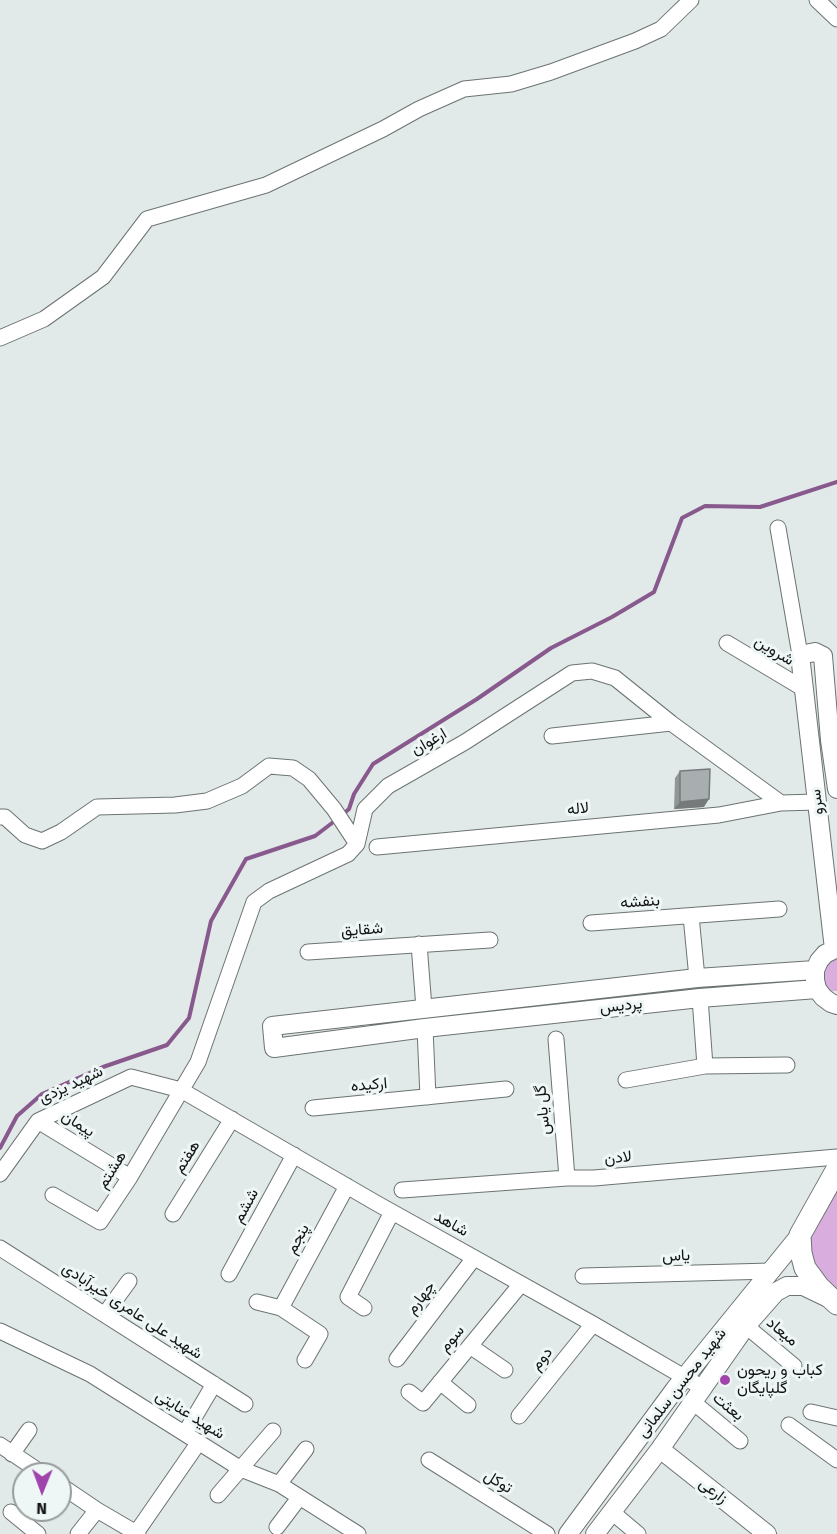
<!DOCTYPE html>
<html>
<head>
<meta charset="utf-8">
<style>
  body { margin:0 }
  #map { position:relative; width:837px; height:1534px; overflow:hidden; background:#e2e9e9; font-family:"Fira Sans",sans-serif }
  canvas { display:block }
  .north { position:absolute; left:12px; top:1462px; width:60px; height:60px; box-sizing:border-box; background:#eff6f6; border:2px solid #979c9c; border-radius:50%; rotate:181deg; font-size:16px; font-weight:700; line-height:24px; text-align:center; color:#121414 }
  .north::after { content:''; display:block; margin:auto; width:21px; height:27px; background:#a043ac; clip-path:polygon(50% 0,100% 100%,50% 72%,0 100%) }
</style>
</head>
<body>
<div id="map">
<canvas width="837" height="1534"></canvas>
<div class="north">N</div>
</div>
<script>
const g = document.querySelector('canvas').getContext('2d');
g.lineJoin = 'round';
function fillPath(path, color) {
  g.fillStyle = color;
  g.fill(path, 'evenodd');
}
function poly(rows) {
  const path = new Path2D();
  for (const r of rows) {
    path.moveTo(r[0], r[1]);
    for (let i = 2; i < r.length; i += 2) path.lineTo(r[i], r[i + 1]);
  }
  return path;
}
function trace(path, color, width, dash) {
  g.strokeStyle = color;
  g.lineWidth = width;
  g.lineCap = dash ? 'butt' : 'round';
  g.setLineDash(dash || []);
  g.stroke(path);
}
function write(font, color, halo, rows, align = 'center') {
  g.font = font + ' "Fira Sans",Vazirmatn,sans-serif';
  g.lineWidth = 6;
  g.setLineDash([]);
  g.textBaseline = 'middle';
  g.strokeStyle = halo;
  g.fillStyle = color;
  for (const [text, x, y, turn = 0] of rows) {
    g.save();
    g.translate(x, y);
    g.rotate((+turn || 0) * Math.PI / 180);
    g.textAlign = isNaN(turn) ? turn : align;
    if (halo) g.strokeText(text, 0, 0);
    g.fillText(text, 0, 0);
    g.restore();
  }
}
fillPath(poly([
  [837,959,837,991,832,991,827,989,819,971,830,960],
  [837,1186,837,1292,815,1267,809,1239]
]), '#daaddf');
trace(poly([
  [342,815,349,809,354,794,373,764,477,699,551,648,612,617,654,592,682,518,705,506,760,507,837,482],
  [0,1148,17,1116,42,1094,103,1067,167,1045,189,1018,211,921,246,859,315,836,336,820]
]), '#87598d', 4);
const minor = poly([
  [817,0,837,19],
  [0,338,44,319,103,277,147,219,266,185,383,129,419,109,464,89,511,84,551,72,635,41,661,29,691,0],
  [778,528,800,655],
  [727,643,804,689],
  [552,736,671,723],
  [0,817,5,817,25,835,42,841,61,832,97,807,175,805,207,801,242,786,269,766,293,768,309,779,334,809,357,844],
  [377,847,719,815,781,803],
  [691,916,697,978],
  [591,923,779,909],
  [419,944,424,1008],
  [308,952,490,940],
  [700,998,705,1066],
  [425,1028,428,1097],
  [556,1039,567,1178],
  [626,1080,705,1066,787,1065],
  [313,1108,506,1089],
  [38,1121,130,1177],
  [0,1174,38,1121,131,1077,181,1090,376,1203,593,1324,703,1388],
  [402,1190,567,1178,594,1178,837,1157],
  [53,1195,100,1222,130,1177,198,1062,254,902,269,891,348,854,357,844,365,809,388,786,465,742,572,673,592,671,615,678,671,723,781,803,817,802],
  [173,1214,232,1119],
  [0,1248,245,1404],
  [229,1274,294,1155],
  [583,1276,771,1271],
  [257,1302,281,1308,320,1334,305,1360],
  [281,1308,347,1186],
  [364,1308,348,1297,392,1212],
  [105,1314,129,1281],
  [746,1326,794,1366],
  [0,1331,90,1374,241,1469,279,1484,358,1534],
  [470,1346,505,1370],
  [397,1359,474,1258],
  [440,1382,468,1405],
  [409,1392,423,1403,521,1284],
  [693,1402,740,1441],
  [811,1412,837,1418],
  [519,1416,593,1324],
  [789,1425,837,1460],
  [185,1433,214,1384],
  [0,1445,43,1474],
  [12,1454,29,1430],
  [429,1460,547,1534],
  [279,1484,306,1449],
  [60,1485,97,1510,138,1534],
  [218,1495,273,1431],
  [11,1512,38,1534],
  [613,1513,638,1534],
  [277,1527,299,1498],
  [136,1533,199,1442],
  [78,1534,97,1510]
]);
const tertiary = poly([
  [837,948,825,954,819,961,815,970,815,980,817,989,823,997,831,1003,837,1005],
  [834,949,800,655,815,652,823,656,830,740,837,789],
  [815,970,697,978,272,1026,274,1048,425,1028,700,998,817,989],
  [660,1449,767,1534],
  [568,1534,675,1389,800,1235],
  [595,1534,660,1449,746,1326,776,1292,787,1286,803,1286,828,1298]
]);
const secondary = poly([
  [837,1169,800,1235,801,1253,805,1268,819,1287,837,1304]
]);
trace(minor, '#6c7373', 17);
trace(tertiary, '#6c7373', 20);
trace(secondary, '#6c7373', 23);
trace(minor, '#fff', 15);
trace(tertiary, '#fff', 18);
trace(secondary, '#fff', 21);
fillPath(poly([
  [680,771,704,807,674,809,675,778]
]), '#909696');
fillPath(poly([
  [709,799,704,807,674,809,680,802]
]), '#767a7a');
const building = poly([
  [710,769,709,799,680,802,680,771,710,769]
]);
fillPath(building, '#a8aeaf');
trace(building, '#767a7a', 1.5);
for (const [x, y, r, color] of [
  [725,1380,6,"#a043ac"]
]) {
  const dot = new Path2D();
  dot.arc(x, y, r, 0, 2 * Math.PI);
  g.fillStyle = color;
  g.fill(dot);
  trace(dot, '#eff6f6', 2);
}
write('16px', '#121414', '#eff6f6', [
  ["شروین",774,651,31],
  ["ارغوان",429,742,-30],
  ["سرو",817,802,-97],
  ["لاله",578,809,-5],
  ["بنفشه",640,902,-4],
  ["شقایق",362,930,-4],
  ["پردیس",621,1006,-6],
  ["شهید یزدی",71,1085,-25],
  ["ارکیده",369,1085,-5],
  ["گل یاس",543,1110,-95],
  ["پیمان",78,1124,32],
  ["هفتم",187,1157,-58],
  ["لادن",618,1158,-5],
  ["هشتم",112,1170,-58],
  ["ششم",246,1206,-61],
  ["شاهد",451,1224,29],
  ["پنجم",298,1239,-62],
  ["یاس",676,1256,-2],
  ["چهارم",421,1298,-53],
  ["شهید علی عامری خیرآبادی",132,1311,33],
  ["میعاد",782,1332,40],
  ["سوم",452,1339,-50],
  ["دوم",542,1359,-51],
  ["شهید محسن سلمانی",682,1383,-52],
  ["بعثت",728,1407,39],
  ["شهید عنایتی",190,1415,32],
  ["توکل",498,1482,32],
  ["زارعی",713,1491,38]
]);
write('16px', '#121414', '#eff6f6', [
  ["کباب و ریحون",737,1371],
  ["گلپایگان",737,1389]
], 'left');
</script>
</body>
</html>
